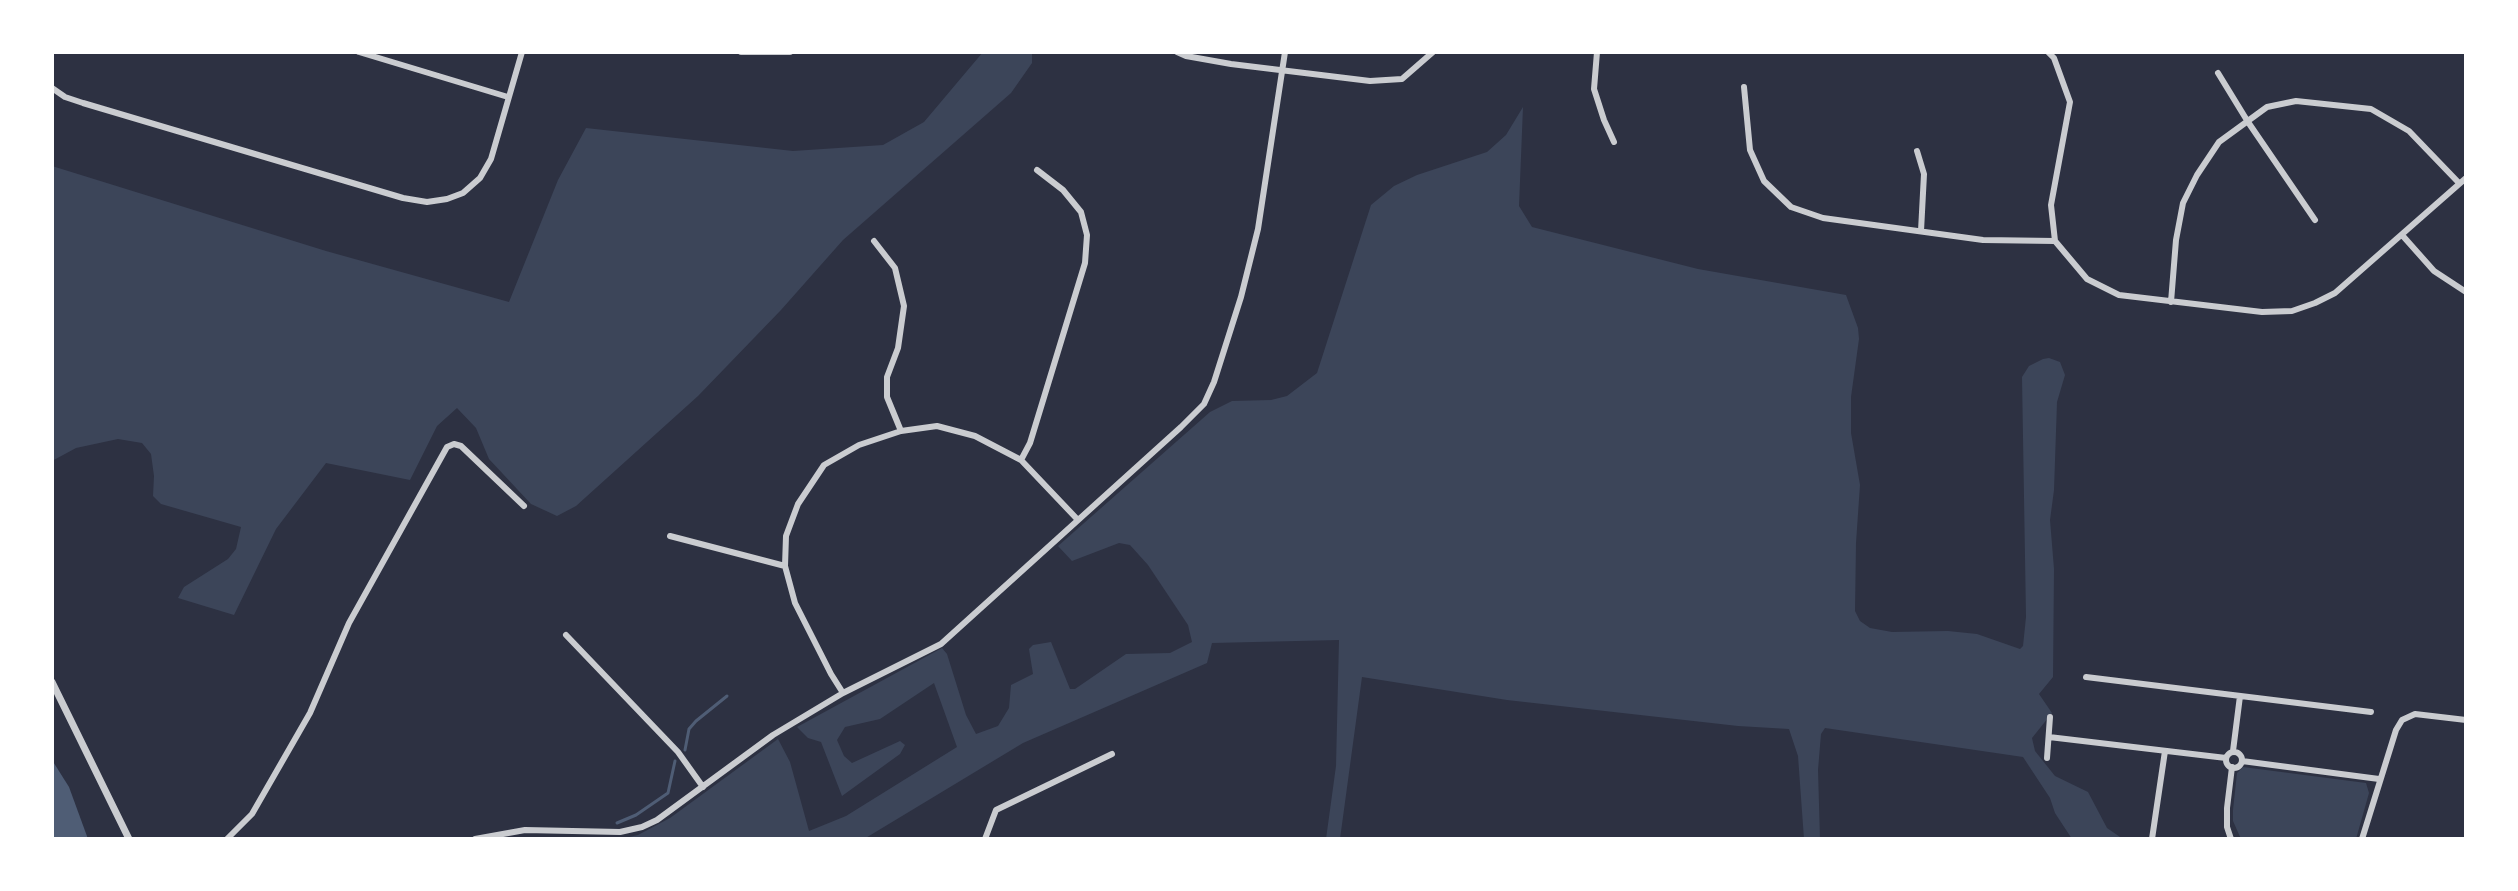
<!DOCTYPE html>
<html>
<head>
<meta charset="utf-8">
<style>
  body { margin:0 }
  #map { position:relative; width:2518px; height:891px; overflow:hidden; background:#2d3142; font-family:"Alegreya Sans",sans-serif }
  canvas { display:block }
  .frame { position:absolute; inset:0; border:54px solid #fff; pointer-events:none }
</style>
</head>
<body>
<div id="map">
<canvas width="2518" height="891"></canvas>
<div class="frame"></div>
</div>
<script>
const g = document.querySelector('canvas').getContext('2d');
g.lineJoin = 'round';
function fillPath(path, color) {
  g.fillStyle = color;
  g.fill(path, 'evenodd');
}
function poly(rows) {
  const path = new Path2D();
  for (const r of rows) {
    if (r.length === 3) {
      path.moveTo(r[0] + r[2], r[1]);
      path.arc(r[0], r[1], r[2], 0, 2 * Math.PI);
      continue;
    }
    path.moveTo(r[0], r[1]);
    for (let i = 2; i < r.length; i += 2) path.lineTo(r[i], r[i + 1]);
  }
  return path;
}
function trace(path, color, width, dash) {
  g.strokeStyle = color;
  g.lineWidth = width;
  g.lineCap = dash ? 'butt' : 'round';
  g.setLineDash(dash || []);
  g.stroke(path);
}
fillPath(poly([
  [983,52,1032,52,1032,63,1011,93,843,240,781,310,698,396,576,506,557,516,531,504,489,459,476,428,457,408,437,426,410,480,326,463,276,529,234,615,178,598,184,587,228,559,236,549,241,527,161,504,153,496,154,476,151,454,142,443,118,439,76,448,52,461,52,166,326,251,509,302,558,180,586,128,793,151,883,145,924,122],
  [1523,107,1519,206,1532,227,1698,269,1846,295,1858,328,1859,339,1851,397,1851,433,1860,485,1856,543,1855,611,1860,621,1870,628,1892,632,1948,631,1977,634,2020,649,2023,646,2026,617,2022,377,2029,366,2043,359,2049,358,2060,362,2065,375,2057,402,2054,490,2050,520,2054,569,2053,677,2039,694,2052,713,2032,738,2035,751,2055,776,2088,792,2107,828,2123,839,2072,839,2055,813,2050,798,2023,757,1825,728,1821,734,1818,770,1820,839,1804,839,1798,756,1789,729,1738,726,1507,700,1362,677,1340,839,1326,839,1336,766,1339,640,1212,643,1207,663,1023,743,864,839,620,839,638,835,670,818,778,739,790,762,809,831,846,816,957,747,934,683,880,719,845,727,837,740,844,756,852,763,900,741,905,745,900,754,842,796,821,742,808,738,797,727,942,648,947,654,966,715,976,734,998,726,1009,708,1011,685,1033,674,1029,649,1033,645,1051,642,1070,689,1075,689,1126,654,1170,653,1192,642,1188,625,1148,565,1130,545,1119,543,1072,561,1058,546,1210,412,1232,401,1271,400,1287,396,1317,373,1371,205,1394,186,1417,175,1487,152,1506,135],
  [2243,767,2366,783,2369,793,2356,839,2241,839,2233,821,2233,810,2237,773]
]), '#3c4559');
fillPath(poly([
  [52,760,69,787,88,839,52,839]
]), '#4f5d75');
trace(poly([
  [685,750,689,729,696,721,727,696],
  [617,823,636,815,668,793,675,761]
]), '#4f5d75', 3);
trace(poly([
  [359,52,508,97],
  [741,52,790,52],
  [1177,52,1186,56,1231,64,1370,81,1402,79,1433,52],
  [1597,52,1594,89,1604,120,1614,142],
  [2048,52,2054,58,2070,102,2051,205,2055,241,2087,279,2119,295,2262,312,2292,311,2315,303,2335,293,2466,178],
  [2218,73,2248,122,2315,220],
  [1744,87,1750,150,1764,181,1791,207,1823,218,1983,240,2055,241],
  [52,88,65,97,83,103,403,198,427,202,447,199,463,193,480,178,491,159,522,52],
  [1917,151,1924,174,1921,231],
  [2402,235,2434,271,2466,292],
  [874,241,895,268,904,306,898,348,887,377,887,397,901,431],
  [2171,302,2176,240,2183,203,2197,175,2219,142,2267,107,2296,101,2371,109,2409,131,2459,183],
  [1021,460,1030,443,1085,263,1087,235,1081,212,1063,190,1037,170],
  [670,536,785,566],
  [566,635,678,752,703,787],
  [2086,677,2371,712],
  [843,693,831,674,795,603,785,566,786,536,798,504,824,465,859,445,901,431,937,426,975,436,1021,460,1078,520],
  [2049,737,2226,758],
  [2233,751,2240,696],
  [2234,760,8],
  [2047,758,2050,717],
  [2242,761,2379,779],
  [227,839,252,814,310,713,349,623,447,447,454,444,461,446,524,506],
  [475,839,525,830,620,832,642,827,657,820,773,735,843,693,941,644,1181,427,1204,404,1214,382,1241,297,1258,229,1285,52],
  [985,839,996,810,1112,754],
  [2152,839,2165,751],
  [2231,839,2227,827,2227,808,2232,767],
  [2362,839,2396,730,2402,720,2415,714,2466,720]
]), '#caccd0', 6);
trace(poly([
  [52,682,129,839]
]), '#caccd0', 7);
</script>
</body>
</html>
